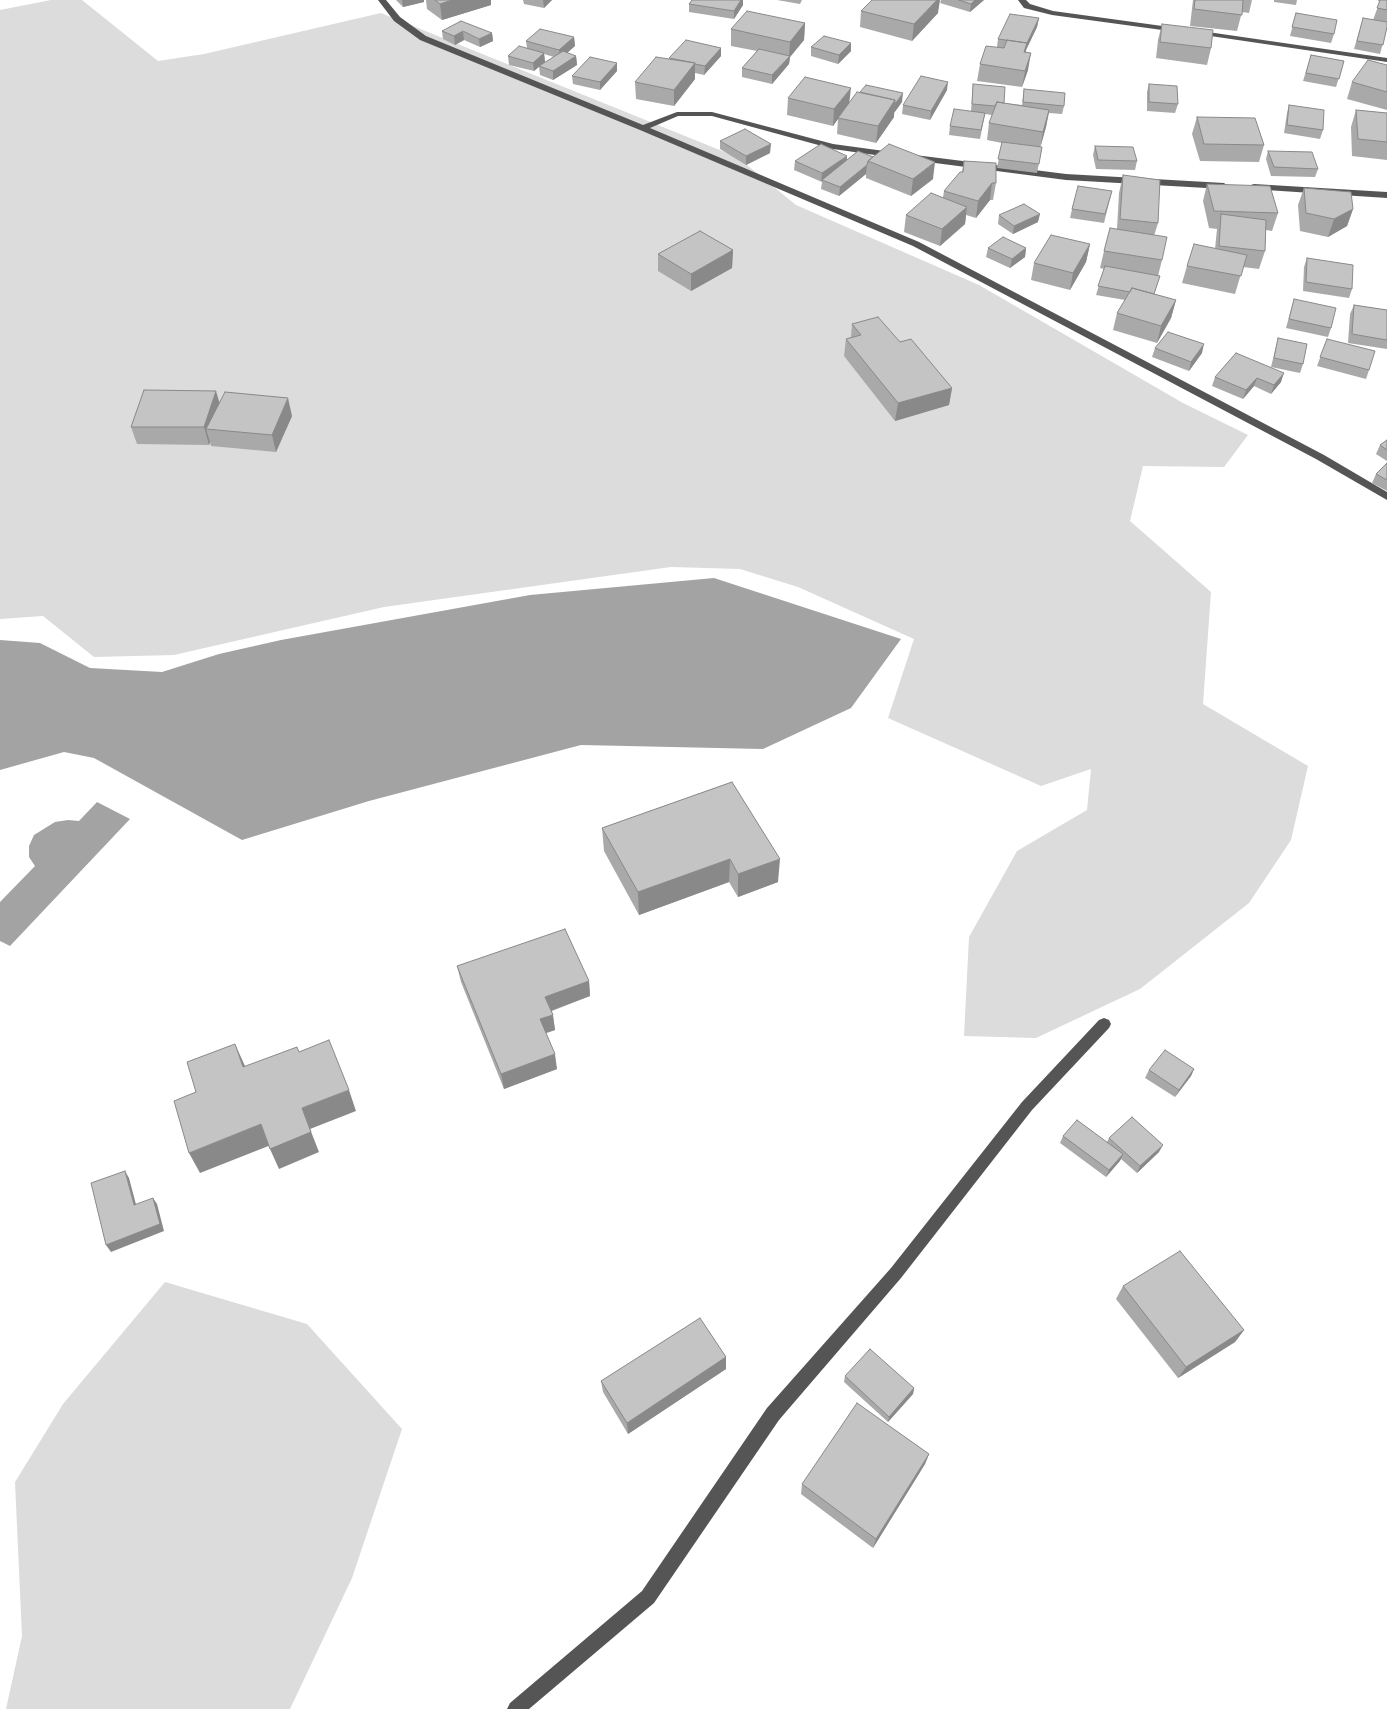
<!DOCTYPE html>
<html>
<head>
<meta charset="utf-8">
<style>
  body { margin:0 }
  canvas { display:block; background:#fff }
</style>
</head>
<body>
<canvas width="1387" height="1709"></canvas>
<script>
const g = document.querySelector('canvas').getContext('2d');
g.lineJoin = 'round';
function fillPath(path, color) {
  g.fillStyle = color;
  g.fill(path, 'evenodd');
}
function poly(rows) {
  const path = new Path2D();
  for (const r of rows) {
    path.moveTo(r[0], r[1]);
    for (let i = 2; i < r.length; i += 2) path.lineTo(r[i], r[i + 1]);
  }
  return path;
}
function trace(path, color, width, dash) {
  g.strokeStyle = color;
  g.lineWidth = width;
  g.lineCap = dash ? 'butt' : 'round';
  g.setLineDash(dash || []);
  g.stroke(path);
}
fillPath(poly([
  [51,0,82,0,158,61,204,54,381,13,737,157,796,205,979,285,1183,403,1248,435,1224,467,1143,466,1130,521,1211,592,1203,704,1308,766,1291,840,1249,903,1140,989,1036,1038,964,1036,969,937,1017,851,1087,810,1091,769,1041,786,888,718,914,639,798,587,740,569,671,567,384,607,174,655,94,657,43,616,0,619,0,10],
  [165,1282,307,1324,402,1429,352,1578,290,1709,6,1709,22,1636,15,1482,63,1404]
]), '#dcdcdc');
fillPath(poly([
  [714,578,901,639,851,708,763,749,581,745,369,801,242,840,94,758,64,752,0,770,0,640,40,643,90,668,162,672,219,654,281,640,530,595],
  [97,802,130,819,10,946,0,941,0,902,35,866,29,857,29,846,34,835,55,822,68,820,79,821]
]), '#a3a3a3');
fillPath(poly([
  [378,0,386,0,400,17,426,36,643,125,677,112,712,112,833,144,899,153,900,155,896,158,833,149,712,116,678,116,650,128,919,242,1324,455,1387,492,1387,500,1316,459,913,246,640,130,420,40,394,21,378,0],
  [1018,0,1026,0,1030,4,1053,11,1177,28,1181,30,1177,32,1052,15,1024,8,1018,0],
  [1194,30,1387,58,1387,62,1197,34,1193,32,1194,30],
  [915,155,1066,174,1224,183,1228,186,1224,189,1066,180,912,160,912,156,915,155],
  [1254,184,1387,192,1387,198,1251,189,1251,185,1254,184],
  [1104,1018,1109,1020,1111,1024,1109,1028,1032,1110,901,1278,779,1420,654,1603,529,1709,507,1709,510,1703,642,1591,767,1408,891,1268,1022,1102,1099,1020,1104,1018]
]), '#555');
fillPath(poly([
  [396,0,424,0,424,2,403,7],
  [426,0,491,0,491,5,442,20,427,9],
  [523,0,552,0,544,8,524,4],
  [692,0,743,0,743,5,734,19,689,12,689,4],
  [777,0,802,0,800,4],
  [941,0,984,0,970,12,940,3],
  [1193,0,1252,0,1249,13,1242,12,1237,31,1190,26],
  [1274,0,1297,0,1296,5,1274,2],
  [1378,0,1387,0,1387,28,1380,54,1354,49,1363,18,1373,20,1380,1,1378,1],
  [861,11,938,13,912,41,860,27],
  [1296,13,1334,34,1331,43,1290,36],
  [1039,18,1037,27,1026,50,1028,70,1022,87,977,81,980,64,997,47,998,39],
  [805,23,804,40,790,57,789,64,772,84,742,77,742,68,757,51,731,46,731,29],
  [1162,24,1211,48,1207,65,1156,58,1158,40],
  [442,31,492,33,493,41,480,47,464,40,455,45,443,39],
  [574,37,575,46,567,53,576,56,577,65,553,80,540,75,539,66,534,71,509,65,508,56,527,48,526,41],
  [544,54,554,57,541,65,545,62],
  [811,47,851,51,838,64,811,56],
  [721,48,721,56,704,75,695,73,695,79,674,106,636,99,635,82,669,59],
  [1311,55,1344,61,1336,87,1303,81],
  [1387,65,1387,110,1347,99,1352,82],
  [617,71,600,90,573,84,572,76],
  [973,84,1004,103,1022,105,1024,89,1064,106,1062,114,1049,113,1046,127,1040,147,1042,147,1037,173,997,168,1002,143,987,140,989,123,992,115,985,114,980,139,949,135,950,126,971,111],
  [1149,84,1178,104,1175,113,1147,111,1147,92],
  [947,90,930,120,902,114,903,105],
  [788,98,850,102,902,102,894,113,894,117,876,143,837,134,838,119,833,126,787,115],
  [1289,105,1323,130,1320,139,1284,133,1287,113],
  [1356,110,1387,113,1387,160,1352,156,1351,127],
  [1197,117,1264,145,1259,162,1200,161,1192,134],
  [720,141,770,153,746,165,720,149],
  [1095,146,1137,161,1135,170,1096,169,1093,155],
  [858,151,933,179,911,196,866,178,866,174,839,196,821,189,822,182,794,170,795,161,847,160],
  [1268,151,1318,169,1315,177,1271,176,1266,159],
  [964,161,996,183,993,200,990,200,976,218,966,215,965,224,940,246,904,232,906,215,943,197,944,191,962,172],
  [1123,175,1158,223,1154,236,1162,260,1158,276,1154,294,1176,300,1171,318,1157,343,1113,330,1117,313,1125,300,1096,295,1104,269,1100,268,1104,251,1117,229,1119,193],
  [1207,184,1278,213,1272,231,1266,230,1265,251,1259,269,1243,267,1235,294,1182,283,1187,266,1215,249,1217,229,1209,228,1203,201],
  [1304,188,1353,209,1347,226,1328,237,1300,231,1298,205],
  [1112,191,1104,223,1070,218,1072,209],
  [999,215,1038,222,1013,234,998,224],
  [1090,244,1086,262,1070,290,1031,280,1034,263],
  [988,248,1026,248,1025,257,1010,268,986,257],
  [733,250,732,268,691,291,658,271,658,254],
  [1307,258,1352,289,1349,298,1303,291,1304,267],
  [1294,299,1331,328,1328,337,1286,328],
  [1354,305,1387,310,1387,349,1348,343,1350,314],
  [852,324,900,342,952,388,949,405,895,421,844,356,846,339,851,337],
  [1278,338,1303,364,1300,373,1271,367],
  [1327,339,1369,370,1366,379,1317,366],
  [1155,348,1202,353,1189,371,1152,357],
  [1236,353,1281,382,1271,394,1254,386,1243,399,1212,386,1215,377],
  [219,403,292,416,276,452,211,446,210,442,209,445,137,444,131,427],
  [1387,440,1387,461,1376,454,1380,445],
  [1387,463,1387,491,1372,483,1376,474],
  [732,782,778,882,738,897,729,882,639,915,604,851,602,828],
  [457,966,589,981,590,996,552,1011,555,1030,546,1033,557,1069,504,1089,461,982],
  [1194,1069,1191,1076,1175,1097,1145,1078,1149,1070],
  [1063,1136,1107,1142,1109,1138,1159,1152,1137,1173,1121,1159,1106,1177,1060,1143],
  [1123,1286,1244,1330,1235,1342,1178,1378,1116,1299],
  [726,1357,726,1369,628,1434,603,1392,601,1381],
  [845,1376,914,1388,913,1394,888,1422,844,1382],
  [929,1454,925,1464,873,1548,801,1494,802,1484]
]), '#a9a9a9');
fillPath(poly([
  [402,0,424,0,424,2,403,7],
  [452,0,491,0,491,5,442,20,440,4],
  [543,0,552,0,544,8],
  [741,0,743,0,743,5,734,19,734,11],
  [937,0,940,0,938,13,912,41,914,24],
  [975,0,984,0,970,12,971,4],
  [1039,18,1037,27,1026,50,1025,60,1024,52,1027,43],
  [805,23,804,40,790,57,789,64,772,84,772,75,789,57,790,42],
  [463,31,464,40,455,45,454,36],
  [492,33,493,41,480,47,479,39],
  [574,37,575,46,560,59,559,50],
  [851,43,851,51,838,64,839,55],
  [721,48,721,56,704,75,705,66],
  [544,53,545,62,534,71,533,63],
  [1031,53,1028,70,1022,87,1025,71],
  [576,56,577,65,553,80,553,71],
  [617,63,617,71,600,90,600,82],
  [695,63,695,79,674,106,674,90],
  [948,82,947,90,930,120,931,111],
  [851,88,849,105,838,118,838,119,833,126,834,109],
  [903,93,902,102,894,113,895,104],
  [895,100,894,117,876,143,878,126],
  [1049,110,1046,127,1040,149,1043,132],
  [771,144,770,153,746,165,746,156],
  [847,156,847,165,822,180,821,182,822,173],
  [935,162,933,179,911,196,913,179],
  [867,165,866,174,839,196,840,187],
  [992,183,990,200,976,218,978,201],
  [967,207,965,224,940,246,942,229],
  [1353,209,1347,226,1328,237,1334,219],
  [1040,214,1038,222,1013,234,1014,226],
  [1090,244,1086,262,1070,290,1073,273],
  [1026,248,1025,257,1010,268,1012,259],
  [733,250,732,268,691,291,691,274],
  [1176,300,1171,318,1157,343,1161,326],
  [1204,344,1202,353,1189,371,1191,362],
  [1284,373,1281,382,1271,394,1274,385],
  [1257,378,1254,386,1243,399,1246,390],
  [952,388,949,405,895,421,898,403],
  [216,391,221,408,206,429,210,442,209,445,204,427],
  [288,398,292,416,276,452,272,435],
  [730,859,729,882,639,915,638,892],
  [780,859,778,882,738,897,738,874],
  [589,981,590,996,547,1012,545,997],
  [553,1015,555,1030,543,1034,540,1019],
  [235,1044,245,1066,253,1088,243,1067],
  [555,1054,557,1069,504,1089,501,1074],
  [1194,1069,1191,1076,1175,1097,1179,1090],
  [349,1090,356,1111,310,1129,319,1152,279,1169,270,1149,302,1108],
  [261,1124,271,1145,200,1173,189,1153],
  [1163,1145,1159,1152,1137,1173,1140,1166],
  [1123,1154,1120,1161,1106,1177,1109,1170],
  [125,1171,129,1178,138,1212,134,1205],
  [153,1198,157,1204,164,1231,111,1252,106,1245],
  [1244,1330,1235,1342,1178,1378,1186,1367],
  [726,1357,726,1369,628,1434,627,1423],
  [914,1388,913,1394,888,1422,889,1417],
  [929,1454,925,1464,873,1548,876,1539]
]), '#898989');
const building = poly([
  [435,0,452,0,440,4,435,0],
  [692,0,741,0,734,11,689,4,692,0],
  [872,0,937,0,914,24,861,11,872,0],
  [959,0,975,0,971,4,959,0],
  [1195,0,1243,0,1242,15,1194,9,1195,0],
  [1380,0,1387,0,1387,10,1377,8,1380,0],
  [747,11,805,23,790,42,731,29,747,11],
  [1296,13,1337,20,1334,34,1292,27,1296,13],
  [1010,14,1039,18,1027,43,998,39,1010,14],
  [1363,18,1387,22,1387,27,1383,45,1357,41,1363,18],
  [461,21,492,33,479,39,463,31,454,36,442,31,461,21],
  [1162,24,1213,30,1211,48,1160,42,1162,24],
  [540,29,574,37,559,50,526,41,540,29],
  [824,36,851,43,839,55,811,47,824,36],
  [686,40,721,48,705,66,695,64,695,63,669,58,686,40],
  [1007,40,1027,43,1024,52,1031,53,1025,71,980,64,986,46,1004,48,1007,40],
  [519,46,544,53,533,63,508,56,519,46],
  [759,49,790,56,772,75,742,68,759,49],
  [563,51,576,56,553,71,539,66,563,51],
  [1311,55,1344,61,1339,79,1306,73,1311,55],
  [590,57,617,63,600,82,572,76,590,57],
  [656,57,695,63,674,90,635,82,656,57],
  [1368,60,1387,65,1387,92,1352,82,1368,60],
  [921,76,948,82,931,111,903,105,921,76],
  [805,77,851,88,834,109,788,98,805,77],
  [973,84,1005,87,1004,103,997,102,995,106,972,104,973,84],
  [1149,84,1177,86,1178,104,1149,102,1149,84],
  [866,85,903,93,895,104,895,100,860,92,866,85],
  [1024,89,1065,93,1064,106,1023,102,1024,89],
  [857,92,895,100,878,126,838,118,857,92],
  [997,102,1049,110,1043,132,989,123,997,102],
  [1289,105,1324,110,1323,130,1287,125,1289,105],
  [954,109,985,113,981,130,950,126,954,109],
  [1356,110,1387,113,1387,142,1358,139,1356,110],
  [1197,117,1255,118,1264,145,1204,144,1197,117],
  [745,129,771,144,746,156,720,141,745,129],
  [1002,142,1042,147,1039,164,998,159,1002,142],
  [821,144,847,156,822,173,795,161,821,144],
  [889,144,935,162,913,179,868,161,889,144],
  [1095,146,1133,147,1137,161,1098,160,1095,146],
  [858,151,873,157,868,161,867,165,840,187,822,180,858,151],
  [1268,151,1312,152,1318,169,1274,167,1268,151],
  [964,161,996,163,996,183,992,183,978,201,944,191,960,172,963,172,964,161],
  [1123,175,1160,180,1158,223,1120,219,1123,175],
  [1207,184,1270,186,1278,213,1214,211,1207,184],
  [1078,186,1112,191,1105,214,1072,209,1078,186],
  [1304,188,1351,192,1353,209,1334,219,1306,213,1304,188],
  [931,193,967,207,942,229,906,215,931,193],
  [1024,204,1040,214,1014,226,999,215,1024,204],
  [1221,214,1266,220,1265,251,1219,246,1221,214],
  [1110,228,1167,237,1162,260,1104,251,1110,228],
  [700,231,733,250,691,274,658,254,700,231],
  [1051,235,1090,244,1073,273,1034,263,1051,235],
  [1003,237,1026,248,1012,259,988,248,1003,237],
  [1194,244,1247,255,1241,276,1187,266,1194,244],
  [1307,258,1353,265,1352,289,1306,282,1307,258],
  [1105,266,1160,276,1154,294,1132,288,1130,292,1098,286,1105,266],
  [1132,288,1176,300,1161,326,1117,313,1132,288],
  [1294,299,1336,308,1331,328,1289,319,1294,299],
  [1354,305,1387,310,1387,340,1352,334,1354,305],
  [878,317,900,342,911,339,952,388,898,403,846,339,861,335,852,324,878,317],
  [1168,332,1204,344,1191,362,1155,348,1168,332],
  [1278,338,1307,344,1303,364,1274,358,1278,338],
  [1327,339,1375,351,1369,370,1320,357,1327,339],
  [1236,353,1284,373,1274,385,1257,378,1246,390,1215,377,1236,353],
  [144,390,216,391,204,427,131,427,144,390],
  [225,392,288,398,272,435,206,429,225,392],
  [1387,440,1387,450,1380,445,1387,440],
  [1387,463,1387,480,1376,474,1387,463],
  [732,782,780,859,738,874,730,859,638,892,602,828,732,782],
  [565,929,589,981,545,997,553,1015,540,1019,555,1054,501,1074,457,966,565,929],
  [329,1040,349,1090,302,1108,311,1132,270,1149,261,1124,189,1153,174,1101,196,1092,187,1062,235,1044,243,1067,297,1047,299,1052,329,1040],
  [1165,1050,1194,1069,1179,1090,1149,1070,1165,1050],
  [1132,1117,1163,1145,1140,1166,1109,1138,1132,1117],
  [1077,1120,1123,1154,1109,1170,1063,1136,1077,1120],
  [125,1171,134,1205,153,1198,160,1224,106,1245,91,1183,125,1171],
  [1180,1251,1244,1330,1186,1367,1123,1286,1180,1251],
  [700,1318,726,1357,627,1423,601,1381,700,1318],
  [870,1349,914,1388,889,1417,845,1376,870,1349],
  [857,1403,929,1454,876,1539,802,1484,857,1403]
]);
fillPath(building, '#c4c4c4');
trace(building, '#898989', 1);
</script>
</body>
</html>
